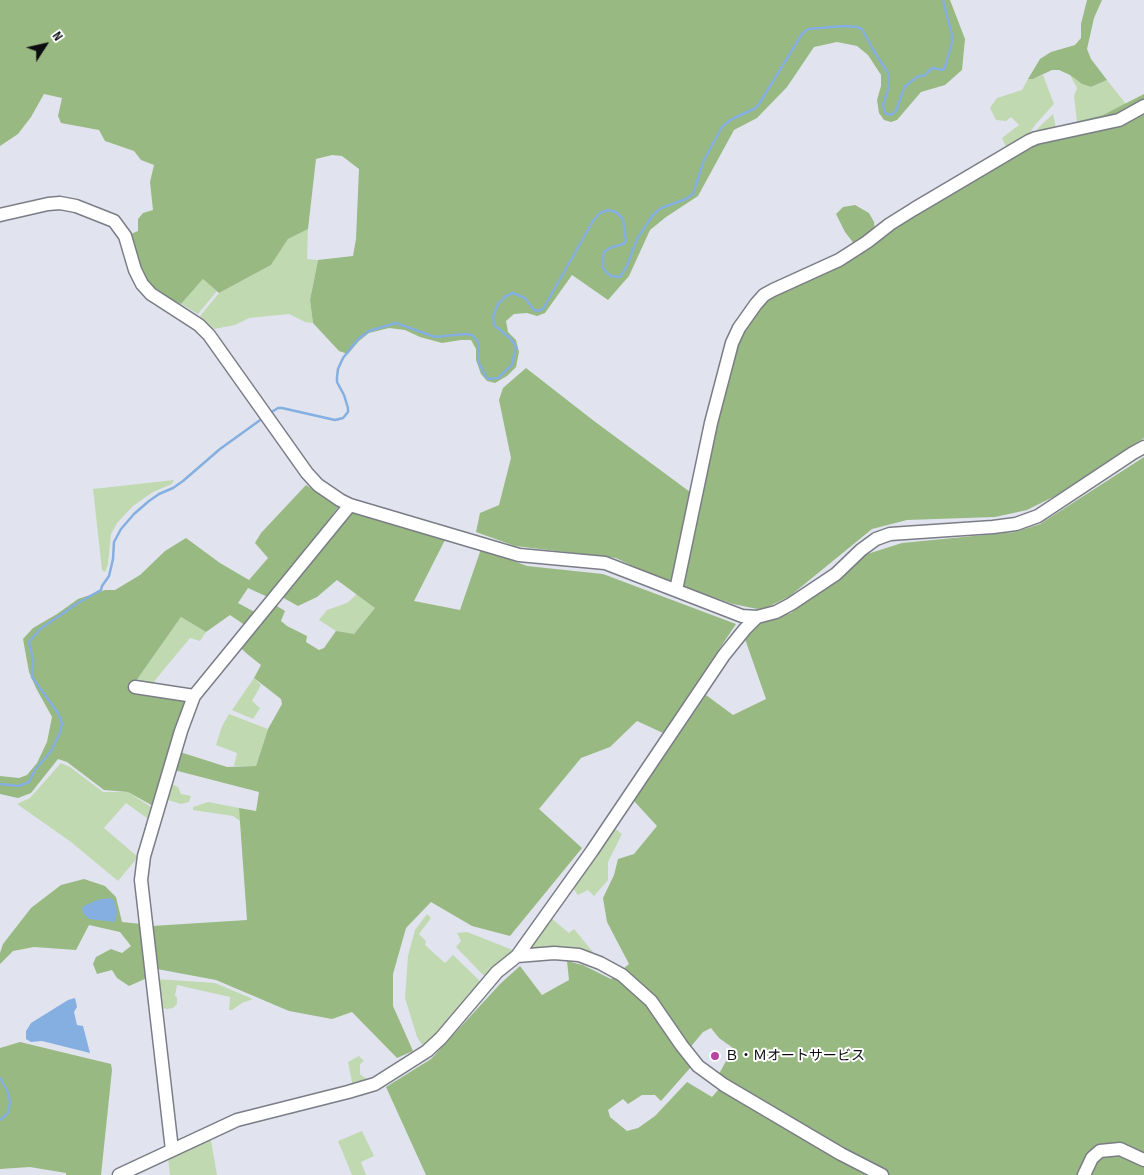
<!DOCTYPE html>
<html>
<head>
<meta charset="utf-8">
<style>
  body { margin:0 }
  #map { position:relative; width:1144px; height:1175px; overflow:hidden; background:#e1e4ee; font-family:"Sofia Sans Condensed",sans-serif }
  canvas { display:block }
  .north { position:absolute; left:20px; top:20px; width:50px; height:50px; -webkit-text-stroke:4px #fff; paint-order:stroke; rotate:55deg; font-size:14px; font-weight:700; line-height:20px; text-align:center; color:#0c0d10 }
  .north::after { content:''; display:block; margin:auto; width:18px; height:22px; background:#0c0d10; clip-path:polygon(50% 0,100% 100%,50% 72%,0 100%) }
</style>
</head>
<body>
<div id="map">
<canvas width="1144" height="1175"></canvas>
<div class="north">N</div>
</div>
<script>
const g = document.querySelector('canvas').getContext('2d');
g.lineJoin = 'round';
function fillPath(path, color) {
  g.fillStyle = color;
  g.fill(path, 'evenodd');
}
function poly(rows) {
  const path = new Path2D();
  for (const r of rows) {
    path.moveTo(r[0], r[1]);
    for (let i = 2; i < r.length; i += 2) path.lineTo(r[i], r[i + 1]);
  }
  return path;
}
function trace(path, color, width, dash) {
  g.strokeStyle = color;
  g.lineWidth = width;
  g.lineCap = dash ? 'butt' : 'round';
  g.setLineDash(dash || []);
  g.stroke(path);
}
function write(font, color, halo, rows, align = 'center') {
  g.font = font + ' "Sofia Sans Condensed","Noto Sans JP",sans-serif';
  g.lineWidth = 4;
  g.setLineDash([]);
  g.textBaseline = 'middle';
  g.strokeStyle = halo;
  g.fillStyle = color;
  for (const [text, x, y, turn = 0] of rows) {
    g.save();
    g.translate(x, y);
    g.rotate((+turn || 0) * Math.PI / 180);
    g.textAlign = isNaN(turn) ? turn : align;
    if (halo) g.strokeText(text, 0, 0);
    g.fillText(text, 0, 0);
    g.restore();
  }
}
fillPath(poly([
  [1043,75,1054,104,1035,125,1028,136,1008,151,1002,138,1019,125,1011,117,1006,121,996,120,990,108,997,98,1022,90,1028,79,1033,79],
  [1070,75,1082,84,1091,87,1107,80,1126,104,1103,115,1077,122,1074,96,1077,88],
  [1053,114,1056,128,1033,135,1039,127],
  [308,229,307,259,318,260,310,300,313,323,305,322,289,314,249,318,235,325,214,329,200,316,219,293,271,265,288,239],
  [203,279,217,291,198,314,181,304],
  [174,480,172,484,153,492,133,506,117,523,111,534,108,564,105,572,102,570,93,489],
  [357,594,376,608,353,635,336,631,319,620,327,610,347,603],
  [181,617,206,632,200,641,190,638,156,679,148,692,136,681],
  [254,678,261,685,252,701,260,708,253,719,232,710],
  [229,714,268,729,256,766,234,766,237,753,216,745,222,726],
  [61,763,70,767,103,792,128,792,154,809,151,821,126,803,104,828,138,857,118,881,71,842,17,804,30,798],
  [174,770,176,770,172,784,178,787,181,794,191,796,189,802,181,804,165,799],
  [208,802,239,808,240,821,233,816,193,810,193,807],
  [613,827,622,834,608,862,608,880,594,896,588,890,578,895,573,888,590,860,597,857,596,851],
  [427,914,431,918,419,934,426,941,425,945,445,963,453,955,482,983,425,1049,417,1037,405,998,408,956,415,930],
  [551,918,569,933,574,929,593,952,592,955,528,950],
  [467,932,513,950,509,957,486,978,456,947,461,941,457,933],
  [156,979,215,983,253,999,242,1003,232,1010,229,1010,230,997,177,985,175,996,177,997,177,1004,173,1008,167,1009,159,1007],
  [359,1056,364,1061,360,1064,360,1074,368,1080,383,1075,353,1087,348,1062],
  [362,1131,374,1156,361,1162,366,1175,352,1175,338,1141],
  [210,1135,217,1175,170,1175,168,1157]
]), '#c0d9b1');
fillPath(poly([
  [0,0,950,0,965,39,962,70,945,85,921,92,897,120,891,122,884,120,879,113,877,100,881,86,881,75,868,55,857,46,837,42,814,47,787,87,757,118,734,130,698,196,666,217,650,230,629,276,608,300,572,275,545,313,537,316,527,313,514,314,506,321,508,332,516,340,519,352,516,367,507,376,495,383,487,381,481,374,476,360,476,349,471,340,461,340,442,343,420,337,405,330,389,328,369,333,359,341,348,354,339,351,313,323,310,300,318,260,353,256,356,239,359,169,342,156,332,155,316,159,308,229,288,239,271,265,219,293,203,279,181,304,161,295,146,280,136,259,131,234,138,231,138,219,143,213,153,210,150,182,154,165,141,160,134,151,105,141,99,130,61,123,58,116,62,98,44,94,31,117,18,134,0,146],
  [1087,0,1102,0,1094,18,1087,49,1091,59,1107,80,1091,87,1082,84,1070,75,1059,70,1052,70,1033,79,1028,79,1040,59,1051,52,1075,45,1081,38,1081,24],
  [1144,94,1144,438,1055,496,1027,510,995,517,907,520,872,529,790,596,762,610,733,604,682,586,711,440,736,345,755,312,775,293,855,245,845,232,836,214,843,207,855,205,869,213,874,222,875,231,1033,135,1060,126,1103,115],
  [526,368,594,421,690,492,673,585,616,558,515,546,476,532,480,513,499,505,511,458,499,400,503,388],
  [1144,457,1144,1175,426,1175,386,1087,431,1059,500,984,520,966,542,995,569,980,567,961,583,965,611,979,629,964,607,922,603,898,614,875,618,859,634,854,657,826,634,801,706,695,733,715,766,699,745,639,755,625,762,620,791,613,864,555,902,543,1015,532,1040,524],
  [711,1028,719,1038,733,1048,719,1074,724,1083,712,1097,687,1082,655,1116,638,1128,627,1131,610,1117,608,1110,623,1099,628,1104,642,1095,655,1095,661,1101,691,1067,689,1049,703,1032],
  [306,485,339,506,270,598,248,588,238,603,262,616,272,603,285,611,281,621,287,626,307,636,306,642,319,650,324,648,336,631,354,634,375,608,337,580,317,597,298,606,280,596,352,510,446,538,414,601,460,610,481,549,527,566,603,574,736,624,663,733,637,721,610,747,581,758,539,809,582,848,510,936,472,926,431,902,406,928,393,974,393,1006,413,1051,397,1058,352,1012,332,1019,289,1011,216,980,157,969,152,926,247,920,239,808,256,811,259,792,174,770,180,752,227,767,256,766,268,729,282,704,281,699,254,678,261,665,246,653,240,647,246,626,230,615,206,632,181,617,136,681,187,698,155,807,128,792,104,790,67,762,58,759,31,793,18,798,0,794,0,776,19,778,27,775,37,763,47,742,52,717,36,688,29,672,23,639,33,628,57,614,78,599,105,590,115,590,140,575,165,551,186,538,220,563,249,580,268,558,255,543,261,533],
  [84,879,105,886,116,897,122,922,142,924,147,978,129,986,117,978,112,970,97,974,93,964,96,957,111,949,122,953,131,946,120,932,89,925,76,950,34,947,13,951,0,964,0,953,3,944,31,908,61,885],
  [20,1042,111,1064,112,1070,101,1175,66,1175,66,1173,30,1167,0,1169,0,1048]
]), '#98b981');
fillPath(poly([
  [110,898,114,900,117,913,115,922,89,919,83,913,82,908,84,906,97,900],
  [75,998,77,1007,74,1012,77,1025,83,1026,90,1053,42,1041,31,1042,26,1039,26,1031,31,1023,68,1000]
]), '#85afe0');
trace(poly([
  [270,413,278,408,282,408,335,420,343,418,348,412,348,408,344,395,337,382,337,377,338,369,343,358,358,339,365,334,369,331,396,323,435,337,465,334,472,335,478,342,479,363,485,375,488,379,498,378,512,365,516,347,511,339,494,325,493,316,498,304,506,296,513,293,525,298,534,310,538,311,543,309,593,221,600,213,608,210,616,212,623,219,626,241,623,244,610,248,604,252,603,255,603,268,607,273,611,276,620,277,626,268,637,239,652,216,661,208,686,199,693,194,704,160,722,127,732,119,754,109,759,104,802,34,808,29,844,26,857,27,862,29,872,48,888,73,889,86,883,105,885,113,891,115,896,111,904,88,908,84,917,77,925,75,932,68,943,70,945,67,952,42,952,35,943,0],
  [0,784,19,786,29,782,35,770,51,751,60,733,62,723,58,713,32,677,33,660,29,642,40,629,78,603,101,590,102,586,109,576,113,559,114,542,121,529,134,514,149,501,159,494,173,488,183,481,220,449,263,418],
  [0,1078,8,1092,10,1102,8,1113,0,1120]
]), '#85afe0', 2.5);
const minor = poly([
  [0,215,48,204,60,203,76,206,114,221,125,236,135,270,142,284,151,294,199,325,209,335,307,473,318,485,340,500,350,505,519,555,605,563,742,616,757,617,776,612,791,604,836,574,861,550,876,539,890,534,993,527,1016,524,1038,516,1133,453,1144,447],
  [676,590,711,423,732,343,739,328,756,304,764,295,773,290,839,260,867,242,890,224,914,209,1029,141,1036,138,1119,120,1144,106],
  [135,687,194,696],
  [517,956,554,953,579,955,600,963,622,975,651,1001,682,1046,698,1066,724,1085,841,1154,882,1175],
  [172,1150,141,880,144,856,181,731,194,696,350,505],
  [119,1175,237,1120,348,1092,375,1084,427,1051,441,1038,497,972,517,956,592,851,724,655,745,629,757,617],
  [1084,1175,1092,1158,1100,1151,1120,1149,1144,1160]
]);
trace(minor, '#7a7d86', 15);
trace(minor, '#fff', 12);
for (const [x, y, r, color] of [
  [715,1056,5,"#b647a4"]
]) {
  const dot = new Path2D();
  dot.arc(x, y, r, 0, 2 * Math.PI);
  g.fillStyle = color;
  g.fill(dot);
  trace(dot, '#fff', 2);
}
write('14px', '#0c0d10', '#fff', [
  ["Ｂ・Ｍオートサービス",725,1056]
], 'left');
</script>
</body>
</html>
